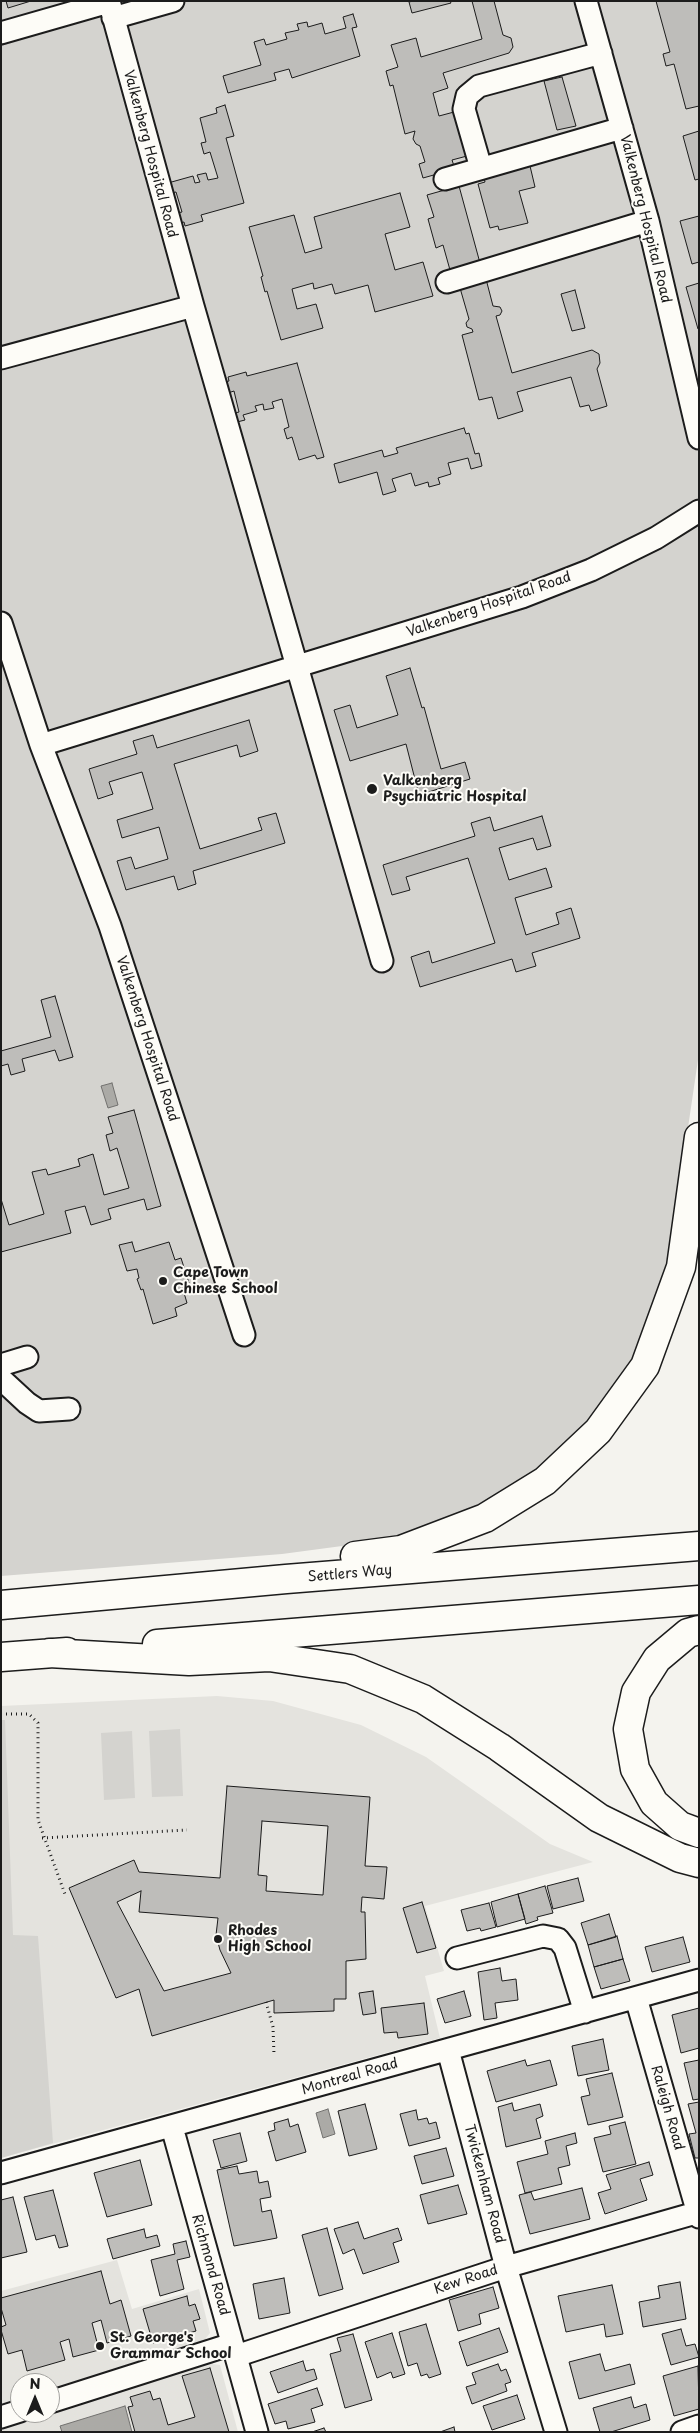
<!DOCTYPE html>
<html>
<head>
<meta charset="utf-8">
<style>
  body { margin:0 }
  #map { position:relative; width:700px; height:2433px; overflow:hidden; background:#f4f3ee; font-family:"Playpen Sans",sans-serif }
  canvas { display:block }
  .frame { position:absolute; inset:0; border:2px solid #1c1c1c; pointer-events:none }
  .north { position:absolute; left:10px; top:2373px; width:50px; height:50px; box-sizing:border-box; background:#fdfcf7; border:1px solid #a3a29f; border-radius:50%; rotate:0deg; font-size:14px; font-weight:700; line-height:20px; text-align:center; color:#1c1c1c }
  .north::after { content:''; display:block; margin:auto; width:18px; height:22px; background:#1c1c1c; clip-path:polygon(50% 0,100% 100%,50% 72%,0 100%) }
</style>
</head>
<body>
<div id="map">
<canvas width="700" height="2433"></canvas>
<div class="frame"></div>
<div class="north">N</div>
</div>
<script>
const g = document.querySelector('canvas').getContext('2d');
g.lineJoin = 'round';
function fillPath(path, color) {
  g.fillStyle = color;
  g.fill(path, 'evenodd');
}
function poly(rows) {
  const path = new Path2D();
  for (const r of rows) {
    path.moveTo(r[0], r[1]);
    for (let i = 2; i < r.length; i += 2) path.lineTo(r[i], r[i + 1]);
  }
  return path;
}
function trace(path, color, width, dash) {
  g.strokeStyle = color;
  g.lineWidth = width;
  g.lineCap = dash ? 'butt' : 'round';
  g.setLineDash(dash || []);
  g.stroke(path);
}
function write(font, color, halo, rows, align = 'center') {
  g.font = font + ' "Playpen Sans",sans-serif';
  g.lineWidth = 4;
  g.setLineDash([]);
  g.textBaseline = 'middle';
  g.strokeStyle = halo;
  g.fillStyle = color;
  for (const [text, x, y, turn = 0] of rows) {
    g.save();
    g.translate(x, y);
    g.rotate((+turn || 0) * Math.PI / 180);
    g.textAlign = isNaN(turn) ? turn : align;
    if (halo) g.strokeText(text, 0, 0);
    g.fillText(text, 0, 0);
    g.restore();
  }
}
fillPath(poly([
  [217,1696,273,1701,361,1725,426,1757,550,1844,593,1862,425,1906,444,1971,425,1976,440,2038,1,2158,1,1706],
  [117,2260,132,2309,199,2289,210,2333,206,2338,213,2364,220,2365,238,2432,1,2432,1,2291],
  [20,2383,50,2383,50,2413,20,2413]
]), '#e4e3de');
fillPath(poly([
  [1,1,699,1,699,1053,671,1243,653,1314,640,1347,605,1401,583,1427,559,1452,529,1477,454,1517,412,1532,372,1542,282,1554,1,1576],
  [1,1720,5,1720,13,1935,38,1936,53,2143,1,2158],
  [180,1729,183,1796,152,1797,149,1731],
  [132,1731,135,1798,104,1800,101,1733]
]), '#d4d3cf');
const water = poly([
  [112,1083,118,1105,108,1108,101,1086,112,1083],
  [328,2109,335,2134,323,2138,316,2113,328,2109],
  [125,2406,132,2432,62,2432,60,2426,125,2406]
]);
fillPath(water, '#abaaa6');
trace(water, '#72716f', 1);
const building = poly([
  [6,1,31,1,8,8,6,1],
  [413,1,450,1,451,3,412,13,409,2,413,1],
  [472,1,494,1,503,35,511,38,513,47,509,53,443,73,448,88,433,93,439,116,454,112,467,156,452,160,455,169,423,178,419,164,425,162,420,146,416,144,413,139,415,131,405,134,393,85,390,86,386,71,398,67,391,45,416,38,421,57,482,39,472,1],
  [656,1,699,1,699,106,686,109,674,64,666,66,663,54,670,52,656,1],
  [353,14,357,27,352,28,360,56,292,78,289,69,274,73,276,80,228,93,223,76,261,65,254,42,264,39,266,45,287,39,285,33,299,30,297,24,307,22,308,27,322,23,325,34,346,28,343,17,353,14],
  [562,77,576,126,557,130,544,81,562,77],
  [225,105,234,136,226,138,244,203,201,215,203,221,185,226,184,222,180,223,177,213,182,212,176,192,171,193,168,183,193,176,195,183,200,182,197,175,206,173,208,180,218,178,210,152,204,154,201,143,206,142,200,118,217,113,216,108,225,105],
  [699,131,699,179,695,180,683,136,699,131],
  [530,166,535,187,519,191,528,223,499,230,498,226,490,228,478,184,485,182,484,178,530,166],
  [459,186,480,263,450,270,443,245,436,248,428,219,434,217,427,195,459,186],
  [400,193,410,227,385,234,395,270,423,262,433,296,375,312,368,285,335,294,332,284,314,289,313,283,292,289,297,309,316,304,323,328,281,340,267,291,265,292,261,277,263,276,249,227,294,215,305,253,322,248,314,217,400,193],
  [699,216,699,262,692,264,680,221,699,216],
  [486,279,493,306,500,307,502,311,500,315,496,316,512,373,592,350,599,354,600,363,597,369,607,406,591,411,589,405,580,407,571,377,517,392,523,411,498,419,492,397,479,400,462,335,473,332,472,329,467,327,466,323,469,319,460,288,486,279],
  [699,283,699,329,698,329,686,287,699,283],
  [575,290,585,328,572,331,561,294,575,290],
  [297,363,324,457,317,459,315,455,299,460,292,437,287,439,284,429,289,427,282,399,272,402,274,408,264,410,263,404,255,406,257,411,243,415,245,420,237,422,235,413,239,412,234,391,228,393,225,382,229,381,228,377,246,372,247,376,297,363],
  [464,428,466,434,469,433,475,454,479,453,482,466,471,469,468,458,448,463,451,474,438,478,440,484,429,487,428,482,415,486,411,473,392,479,396,491,383,495,377,472,339,483,334,464,382,450,384,457,398,453,396,448,464,428],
  [410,668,422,708,424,707,441,769,465,762,470,779,419,795,406,744,350,761,334,710,350,705,357,728,398,715,386,676,410,668],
  [249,720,258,751,240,757,237,745,174,764,200,849,262,830,258,818,276,813,285,843,193,871,196,884,178,890,174,876,126,890,117,861,131,857,135,869,168,859,159,827,122,838,117,820,153,809,142,772,109,782,113,794,98,799,89,769,137,754,133,741,153,735,157,748,249,720],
  [542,816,551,846,537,850,533,838,499,848,509,880,546,868,552,887,515,898,526,935,559,924,556,913,571,908,580,938,532,953,536,966,516,972,512,959,420,987,411,957,429,951,432,963,495,943,468,858,406,877,410,890,392,895,383,865,475,836,471,823,490,817,494,831,542,816],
  [55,996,73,1057,59,1061,55,1050,22,1059,25,1071,11,1075,8,1064,1,1066,1,1051,51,1037,41,1000,55,996],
  [134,1110,161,1206,147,1210,144,1199,108,1209,111,1219,91,1225,85,1206,65,1211,71,1233,1,1252,1,1199,9,1225,44,1214,32,1172,46,1169,48,1175,80,1166,78,1159,93,1154,104,1195,129,1188,117,1148,110,1151,106,1135,113,1133,108,1117,134,1110],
  [132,1242,135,1252,169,1242,175,1260,181,1258,189,1283,182,1286,187,1303,175,1308,177,1316,153,1324,143,1289,141,1290,137,1279,139,1278,137,1269,127,1271,119,1245,132,1242],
  [227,1786,370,1797,365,1866,387,1867,384,1899,362,1897,361,1912,365,1912,366,1959,346,1961,346,1999,334,1999,334,2011,274,2013,274,2000,152,2036,139,1989,116,1998,69,1888,134,1860,139,1872,220,1878,227,1786],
  [262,1821,328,1826,323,1895,266,1891,267,1876,258,1875,262,1821],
  [141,1891,139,1912,218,1918,216,1935,220,1950,231,1973,164,1991,117,1902,141,1891],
  [578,1878,584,1901,553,1909,547,1886,578,1878],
  [545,1886,553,1913,537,1917,538,1920,526,1924,518,1894,545,1886],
  [518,1894,525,1919,497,1927,491,1902,518,1894],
  [422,1902,436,1948,417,1953,403,1908,422,1902],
  [489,1903,496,1927,481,1931,480,1928,467,1931,461,1910,489,1903],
  [609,1914,616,1937,588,1945,581,1923,609,1914],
  [617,1936,623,1959,594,1967,588,1945,617,1936],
  [683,1937,690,1962,652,1972,645,1947,683,1937],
  [623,1959,630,1981,601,1989,594,1967,623,1959],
  [500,1968,502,1981,516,1979,518,2000,495,2003,497,2018,484,2020,478,1972,500,1968],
  [373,1991,376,2013,363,2015,359,1993,373,1991],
  [464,1991,471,2016,445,2023,437,1999,464,1991],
  [424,2003,428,2034,398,2038,397,2032,384,2033,381,2008,424,2003],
  [699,2008,699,2048,681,2053,672,2015,699,2008],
  [603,2039,609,2070,578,2076,572,2046,603,2039],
  [525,2060,527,2066,550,2060,557,2085,496,2102,487,2071,525,2060],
  [699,2060,699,2099,693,2100,684,2063,699,2060],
  [612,2073,623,2117,588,2125,581,2097,590,2095,586,2079,612,2073],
  [699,2102,699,2158,695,2158,689,2134,696,2133,688,2104,699,2102],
  [512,2103,514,2111,540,2104,543,2116,536,2119,541,2138,506,2147,498,2107,512,2103],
  [365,2104,377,2149,349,2156,338,2111,365,2104],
  [416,2110,418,2120,427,2118,429,2124,436,2122,440,2138,409,2146,400,2114,416,2110],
  [288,2119,290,2127,298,2124,306,2152,276,2161,268,2132,275,2130,274,2123,288,2119],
  [625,2122,636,2164,603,2172,594,2138,611,2134,609,2126,625,2122],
  [240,2133,247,2161,221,2168,213,2140,240,2133],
  [575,2133,577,2143,566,2146,570,2165,558,2168,562,2184,525,2193,517,2162,548,2154,545,2141,575,2133],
  [446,2148,454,2176,422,2184,414,2156,446,2148],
  [140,2160,152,2205,107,2217,94,2173,140,2160],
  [649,2162,653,2175,640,2179,647,2200,605,2214,598,2193,611,2189,606,2175,649,2162],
  [237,2166,239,2174,257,2171,259,2183,268,2181,271,2197,260,2199,262,2212,271,2210,277,2238,234,2246,217,2170,237,2166],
  [458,2185,467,2214,428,2224,420,2195,458,2185],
  [582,2188,590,2219,530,2234,519,2195,531,2192,534,2200,582,2188],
  [53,2190,68,2246,59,2248,55,2235,36,2240,24,2197,53,2190],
  [13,2197,27,2252,1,2258,1,2200,13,2197],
  [358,2222,364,2239,398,2228,402,2240,393,2243,399,2262,363,2274,354,2249,343,2254,334,2229,358,2222],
  [327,2228,343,2289,319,2296,302,2235,327,2228],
  [144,2229,146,2238,157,2235,160,2246,113,2259,107,2239,144,2229],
  [186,2241,190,2257,177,2260,184,2289,160,2296,151,2260,175,2254,173,2244,186,2241],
  [101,2271,110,2304,121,2300,131,2336,107,2343,101,2320,92,2323,99,2350,73,2357,69,2339,60,2342,65,2360,27,2371,22,2350,8,2354,1,2330,1,2327,6,2325,1,2308,1,2298,101,2271],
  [284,2278,290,2313,259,2319,253,2284,284,2278],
  [680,2282,686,2319,643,2327,639,2302,660,2298,658,2286,680,2282],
  [612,2285,623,2334,606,2337,604,2324,566,2332,558,2296,612,2285],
  [493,2287,499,2308,479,2314,481,2324,458,2331,449,2300,493,2287],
  [187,2296,189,2306,195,2304,200,2319,193,2321,196,2331,153,2343,143,2309,187,2296],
  [426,2324,441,2374,429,2378,427,2374,421,2376,417,2363,408,2366,399,2332,426,2324],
  [499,2328,508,2352,467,2366,459,2342,499,2328],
  [681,2329,686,2346,695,2344,699,2357,671,2365,662,2334,681,2329],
  [392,2333,405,2374,393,2378,391,2372,377,2378,365,2342,392,2333],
  [353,2334,372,2400,345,2408,330,2354,341,2351,337,2338,353,2334],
  [600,2354,605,2371,630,2364,635,2384,579,2399,569,2362,600,2354],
  [303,2361,306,2371,314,2369,317,2379,278,2393,270,2372,303,2361],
  [498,2364,501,2371,506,2369,511,2382,505,2384,507,2391,472,2404,466,2387,476,2384,472,2373,498,2364],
  [698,2366,699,2409,674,2416,663,2376,698,2366],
  [210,2368,229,2432,135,2432,128,2407,133,2406,130,2397,150,2391,153,2400,160,2398,168,2425,195,2417,182,2376,210,2368],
  [317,2388,323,2405,311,2409,315,2422,288,2429,286,2421,275,2424,268,2404,317,2388],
  [517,2395,525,2419,492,2430,483,2406,517,2395],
  [631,2397,634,2408,646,2404,650,2420,611,2432,600,2432,593,2408,631,2397],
  [454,2427,455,2432,440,2432,454,2427],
  [324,2428,326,2432,312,2432,324,2428]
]);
fillPath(building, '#bebdba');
trace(building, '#1c1c1c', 1);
const minor = poly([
  [109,1,193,306,382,961],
  [586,1,648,221,699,438],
  [113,18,173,1],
  [1,33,109,2],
  [481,168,464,109,467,96,479,86,601,53],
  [445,179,622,128],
  [447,282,648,221],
  [1,358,193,306],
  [1,623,41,745,110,926,244,1335],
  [41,745,522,597,591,570,656,538,699,511],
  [1,1365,27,1357],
  [1,1379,27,1403,39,1411,69,1409],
  [457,1958,543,1936,558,1939,565,1948,585,2012],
  [636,1998,699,2217],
  [448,2050,506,2267,556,2432],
  [172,2127,257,2432],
  [1,2173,699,1980],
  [236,2356,506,2267,699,2212],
  [50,2402,232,2344],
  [1,2417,20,2411],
  [682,2432,699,2426]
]);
const highway = poly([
  [355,1556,401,1550,485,1518,545,1481,598,1431,645,1366,681,1267,699,1137],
  [1,1605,286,1579,699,1546],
  [699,1630,688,1633,657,1659,636,1692,628,1729,635,1769,654,1803,680,1826,699,1833],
  [157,1644,699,1600],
  [49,1653,189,1661,269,1657,350,1669,423,1699,499,1747,599,1818,680,1858,699,1863],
  [1,1657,67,1652]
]);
trace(minor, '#1c1c1c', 25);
trace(highway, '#1c1c1c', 31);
trace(poly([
  [1,1714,29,1714,38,1723,38,1820,66,1897],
  [42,1838,187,1830],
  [266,2002,273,2027,274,2055]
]), '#1c1c1c', 3, [1, 4]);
trace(minor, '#fdfcf7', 21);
trace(highway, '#fdfcf7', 28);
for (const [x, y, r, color] of [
  [372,789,6,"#1c1c1c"],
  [163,1281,5,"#1c1c1c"],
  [218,1939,5,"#1c1c1c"],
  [100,2346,5,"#1c1c1c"]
]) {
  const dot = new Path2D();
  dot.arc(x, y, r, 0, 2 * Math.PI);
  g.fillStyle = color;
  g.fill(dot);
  trace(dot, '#fdfcf7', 2);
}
write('14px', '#1c1c1c', '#fdfcf7', [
  ["Valkenberg Hospital Road",150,154,75],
  ["Valkenberg Hospital Road",645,219,76],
  ["Valkenberg Hospital Road",489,605,-19],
  ["Valkenberg Hospital Road",147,1039,72],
  ["Settlers Way",350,1574,-5],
  ["Montreal Road",350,2077,-16],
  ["Raleigh Road",667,2108,74],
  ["Twickenham Road",484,2184,75],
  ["Richmond Road",210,2265,74],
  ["Kew Road",466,2280,-18]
]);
write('bold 14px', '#1c1c1c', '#fdfcf7', [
  ["Valkenberg",383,781],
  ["Psychiatric Hospital",383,797],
  ["Cape Town",173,1273],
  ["Chinese School",173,1289],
  ["Rhodes",228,1931],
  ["High School",228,1947],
  ["St. George's",110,2338],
  ["Grammar School",110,2354]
], 'left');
</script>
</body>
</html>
